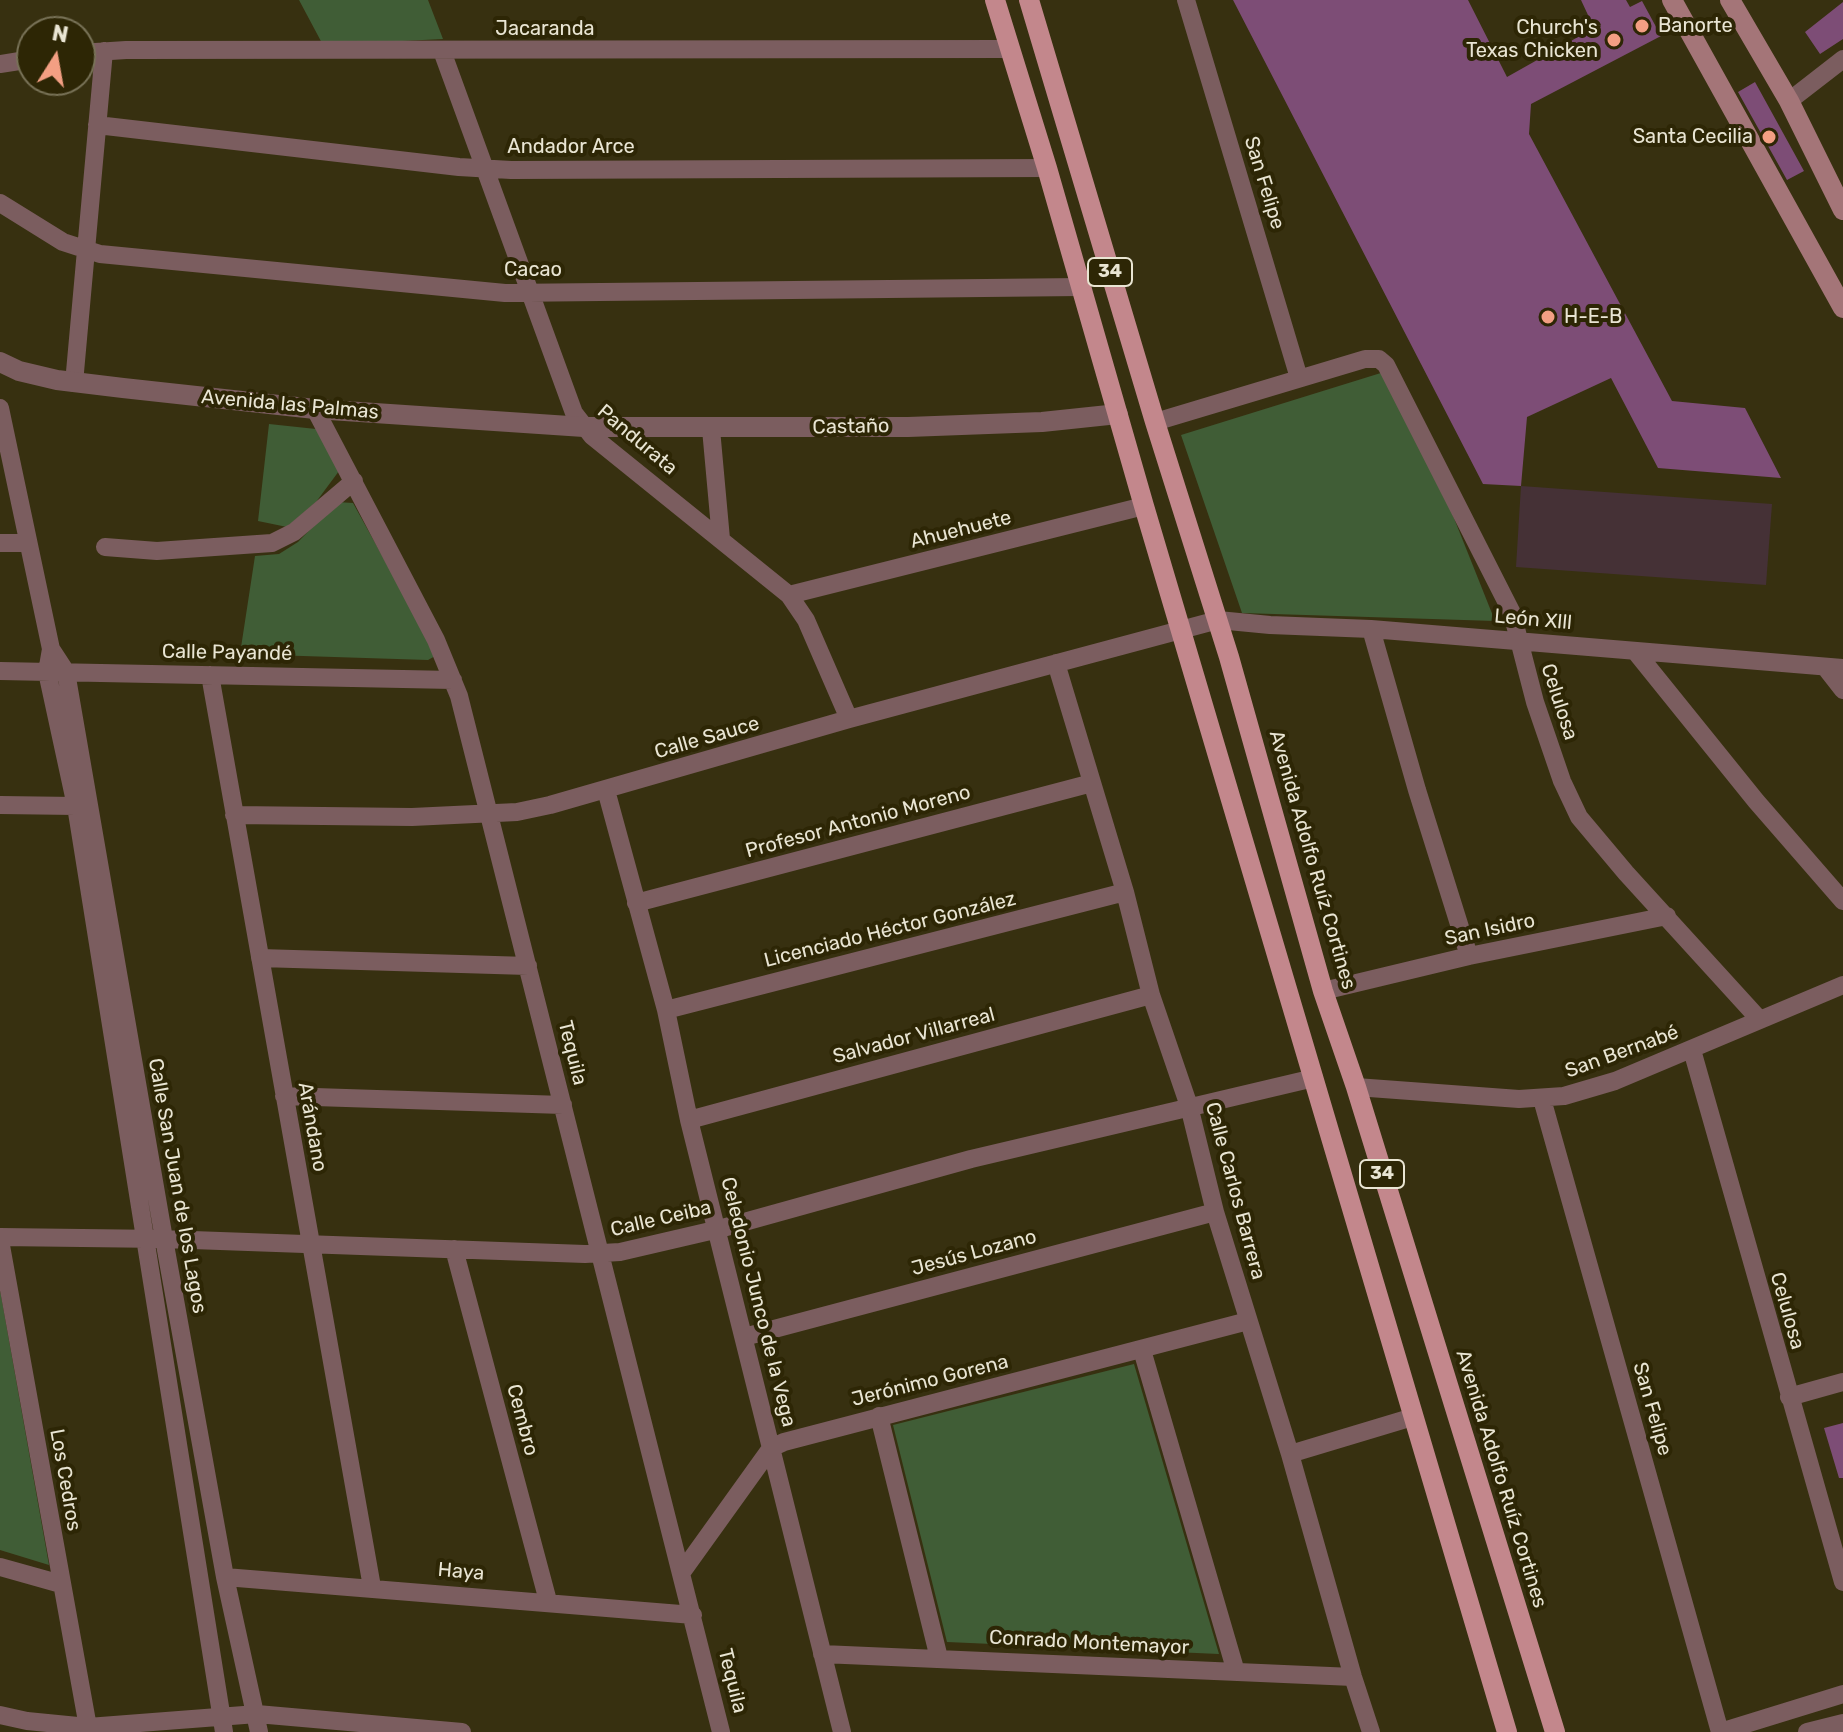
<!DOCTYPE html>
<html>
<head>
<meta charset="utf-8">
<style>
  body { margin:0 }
  #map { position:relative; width:1843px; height:1732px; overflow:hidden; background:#373010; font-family:Rubik,sans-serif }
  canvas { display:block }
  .north { position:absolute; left:16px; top:16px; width:80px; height:80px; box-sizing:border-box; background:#2d2605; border:2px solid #787257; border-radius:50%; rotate:11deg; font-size:22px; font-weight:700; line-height:32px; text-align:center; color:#e9e5d3 }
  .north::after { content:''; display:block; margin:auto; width:28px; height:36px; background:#f39f83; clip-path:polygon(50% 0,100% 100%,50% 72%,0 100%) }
</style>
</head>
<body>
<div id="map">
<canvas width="1843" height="1732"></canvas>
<div class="north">N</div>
</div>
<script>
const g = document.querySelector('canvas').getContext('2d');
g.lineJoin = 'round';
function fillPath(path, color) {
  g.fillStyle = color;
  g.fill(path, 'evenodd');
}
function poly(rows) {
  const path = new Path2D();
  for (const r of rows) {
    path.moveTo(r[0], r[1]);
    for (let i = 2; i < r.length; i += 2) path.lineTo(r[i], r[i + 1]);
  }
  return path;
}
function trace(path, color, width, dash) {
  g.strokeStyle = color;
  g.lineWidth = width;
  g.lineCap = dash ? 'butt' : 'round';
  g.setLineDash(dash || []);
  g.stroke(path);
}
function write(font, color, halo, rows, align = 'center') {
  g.font = font + ' Rubik,sans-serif';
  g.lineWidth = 8;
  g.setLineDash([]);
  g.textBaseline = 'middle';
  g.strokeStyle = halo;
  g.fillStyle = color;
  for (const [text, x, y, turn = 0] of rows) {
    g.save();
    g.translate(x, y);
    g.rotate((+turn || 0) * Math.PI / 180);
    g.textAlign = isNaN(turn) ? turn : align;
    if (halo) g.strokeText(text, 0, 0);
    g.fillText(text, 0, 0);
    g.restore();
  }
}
fillPath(poly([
  [1521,486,1772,504,1766,585,1516,567]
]), '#453136');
fillPath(poly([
  [299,0,428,0,443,39,323,45],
  [1384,372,1432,463,1495,621,1242,613,1181,435],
  [269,424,316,429,339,471,316,502,287,527,258,521],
  [337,502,353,503,437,655,428,660,240,654,255,556,279,554,298,542],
  [0,1290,49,1565,0,1550],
  [1134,1364,1219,1654,947,1642,893,1425]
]), '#405d36');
fillPath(poly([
  [1233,0,1468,0,1507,77,1594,28,1581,0,1626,0,1630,7,1642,1,1661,36,1531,104,1529,134,1672,401,1745,408,1781,478,1658,468,1611,378,1527,417,1521,486,1483,484],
  [1843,2,1843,39,1820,54,1805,32],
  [1755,82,1804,171,1787,180,1738,92],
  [1843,1423,1843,1478,1839,1478,1824,1428]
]), '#7d4d76');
trace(poly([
  [1186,0,1299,378],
  [442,51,574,413,592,436,789,595,806,620,849,719],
  [80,53,126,50,1010,49],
  [0,64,32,59],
  [1789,101,1843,59],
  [97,125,459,167,511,170,1047,168],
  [0,203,63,242,100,254,505,293,1081,287],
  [74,383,104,51],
  [0,408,51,649,66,672,164,1239,225,1577,259,1732],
  [315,409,436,640,459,696,721,1732],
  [1155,422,1365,359,1379,359,1386,365,1512,613,1535,702,1562,781,1579,817,1626,873,1759,1019],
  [711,429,721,539],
  [0,543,28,543],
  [105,547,157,551,272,543,294,532,354,481],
  [789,595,1144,506],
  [1371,629,1417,790,1469,956],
  [51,649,47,672,76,806,224,1732],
  [1635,651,1756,801,1843,901],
  [1056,663,1125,892,1151,995,1189,1106,1215,1212,1290,1454,1353,1677,1371,1732],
  [1825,667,1843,690],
  [0,671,453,680],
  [210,675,372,1587],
  [606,790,666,1010,689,1120,842,1732],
  [0,805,76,806],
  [234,815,412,817,517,812,550,805,849,719,1218,620,1270,625,1371,629,1843,668],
  [636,903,1092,783],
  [260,958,528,966],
  [1323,991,1469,956,1667,916],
  [666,1010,1125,892],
  [1692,1050,1843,1582],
  [1356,1087,1519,1099,1564,1096,1615,1081,1843,985],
  [284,1096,563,1105],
  [1542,1099,1720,1732],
  [689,1120,1151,995],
  [0,1237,164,1239,585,1254,620,1252,719,1229,971,1159,1314,1078],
  [0,1240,88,1727],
  [454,1249,548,1601],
  [744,1337,1215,1212],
  [1142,1350,1236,1672],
  [1789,1397,1843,1382],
  [879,1416,939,1658],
  [1290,1454,1413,1417],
  [0,1567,61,1584],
  [682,1572,771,1448,784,1442,1248,1321],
  [225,1577,693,1615],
  [822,1654,1353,1677],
  [0,1715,27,1721,88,1727,257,1714,462,1732],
  [1720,1732,1843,1694],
  [1807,1732,1843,1723]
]), '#7b5d5f', 18);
trace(poly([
  [0,362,19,371,57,380,123,388,315,409,584,427,908,427,1042,422,1118,414]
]), '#7b5d5f', 20);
trace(poly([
  [1672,0,1843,308],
  [1730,0,1789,101,1843,210]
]), '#a47578', 20);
trace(poly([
  [995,0,1047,168,1144,506,1507,1732],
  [1029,0,1155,422,1229,657,1323,991,1356,1087,1555,1732]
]), '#c3878c', 20);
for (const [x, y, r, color] of [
  [1642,26,8,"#f39f83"],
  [1614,40,8,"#f39f83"],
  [1769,137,8,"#f39f83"],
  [1548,317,8,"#f39f83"]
]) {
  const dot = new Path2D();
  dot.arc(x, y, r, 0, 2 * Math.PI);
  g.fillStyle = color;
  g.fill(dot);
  trace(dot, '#2d2605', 3);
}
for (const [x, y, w] of [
  [1110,272,44],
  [1382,1174,44]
]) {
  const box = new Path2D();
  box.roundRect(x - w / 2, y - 14, w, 28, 6);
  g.fillStyle = '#2d2605';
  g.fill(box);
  trace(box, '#e9e5d3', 2);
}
write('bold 18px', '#e9e5d3', null, [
  ["34",1110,272],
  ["34",1382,1174]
]);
write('20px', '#e9e5d3', '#2d2605', [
  ["Banorte",1658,26],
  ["Church's",1598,28,"right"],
  ["Texas Chicken",1598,51,"right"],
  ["Santa Cecilia",1753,137,"right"],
  ["H-E-B",1564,317]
], 'left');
write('20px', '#e9e5d3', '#2d2605', [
  ["Jacaranda",545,29],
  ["Andador Arce",571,147],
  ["San Felipe",1264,183,73],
  ["Cacao",533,270],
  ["Avenida las Palmas",290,405,5],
  ["Castaño",851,427,-1],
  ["Pandurata",637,440,40],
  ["Ahuehuete",961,530,-14],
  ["León Xlll",1533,620,5],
  ["Calle Payandé",227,653,1],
  ["Celulosa",1559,702,72],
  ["Calle Sauce",707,738,-16],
  ["Profesor Antonio Moreno",858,822,-15],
  ["Avenida Adolfo Ruíz Cortines",1312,860,74],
  ["Licenciado Héctor González",890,930,-14],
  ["San Isidro",1490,930,-12],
  ["Salvador Villarreal",914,1036,-15],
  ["San Bernabé",1622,1052,-20],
  ["Tequila",572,1053,76],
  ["Arándano",312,1127,80],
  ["Calle San Juan de los Lagos",177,1186,80],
  ["Calle Carlos Barrera",1235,1191,75],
  ["Calle Ceiba",661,1219,-13],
  ["Jesús Lozano",974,1253,-15],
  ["Celedonio Junco de la Vega",758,1302,76],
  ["Celulosa",1787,1311,74],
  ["Jerónimo Gorena",930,1381,-14],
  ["San Felipe",1652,1409,74],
  ["Cembro",522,1420,75],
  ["Avenida Adolfo Ruíz Cortines",1501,1479,73],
  ["Los Cedros",65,1480,80],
  ["Haya",461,1572,5],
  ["Conrado Montemayor",1089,1643,3],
  ["Tequila",732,1681,76]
]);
</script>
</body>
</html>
